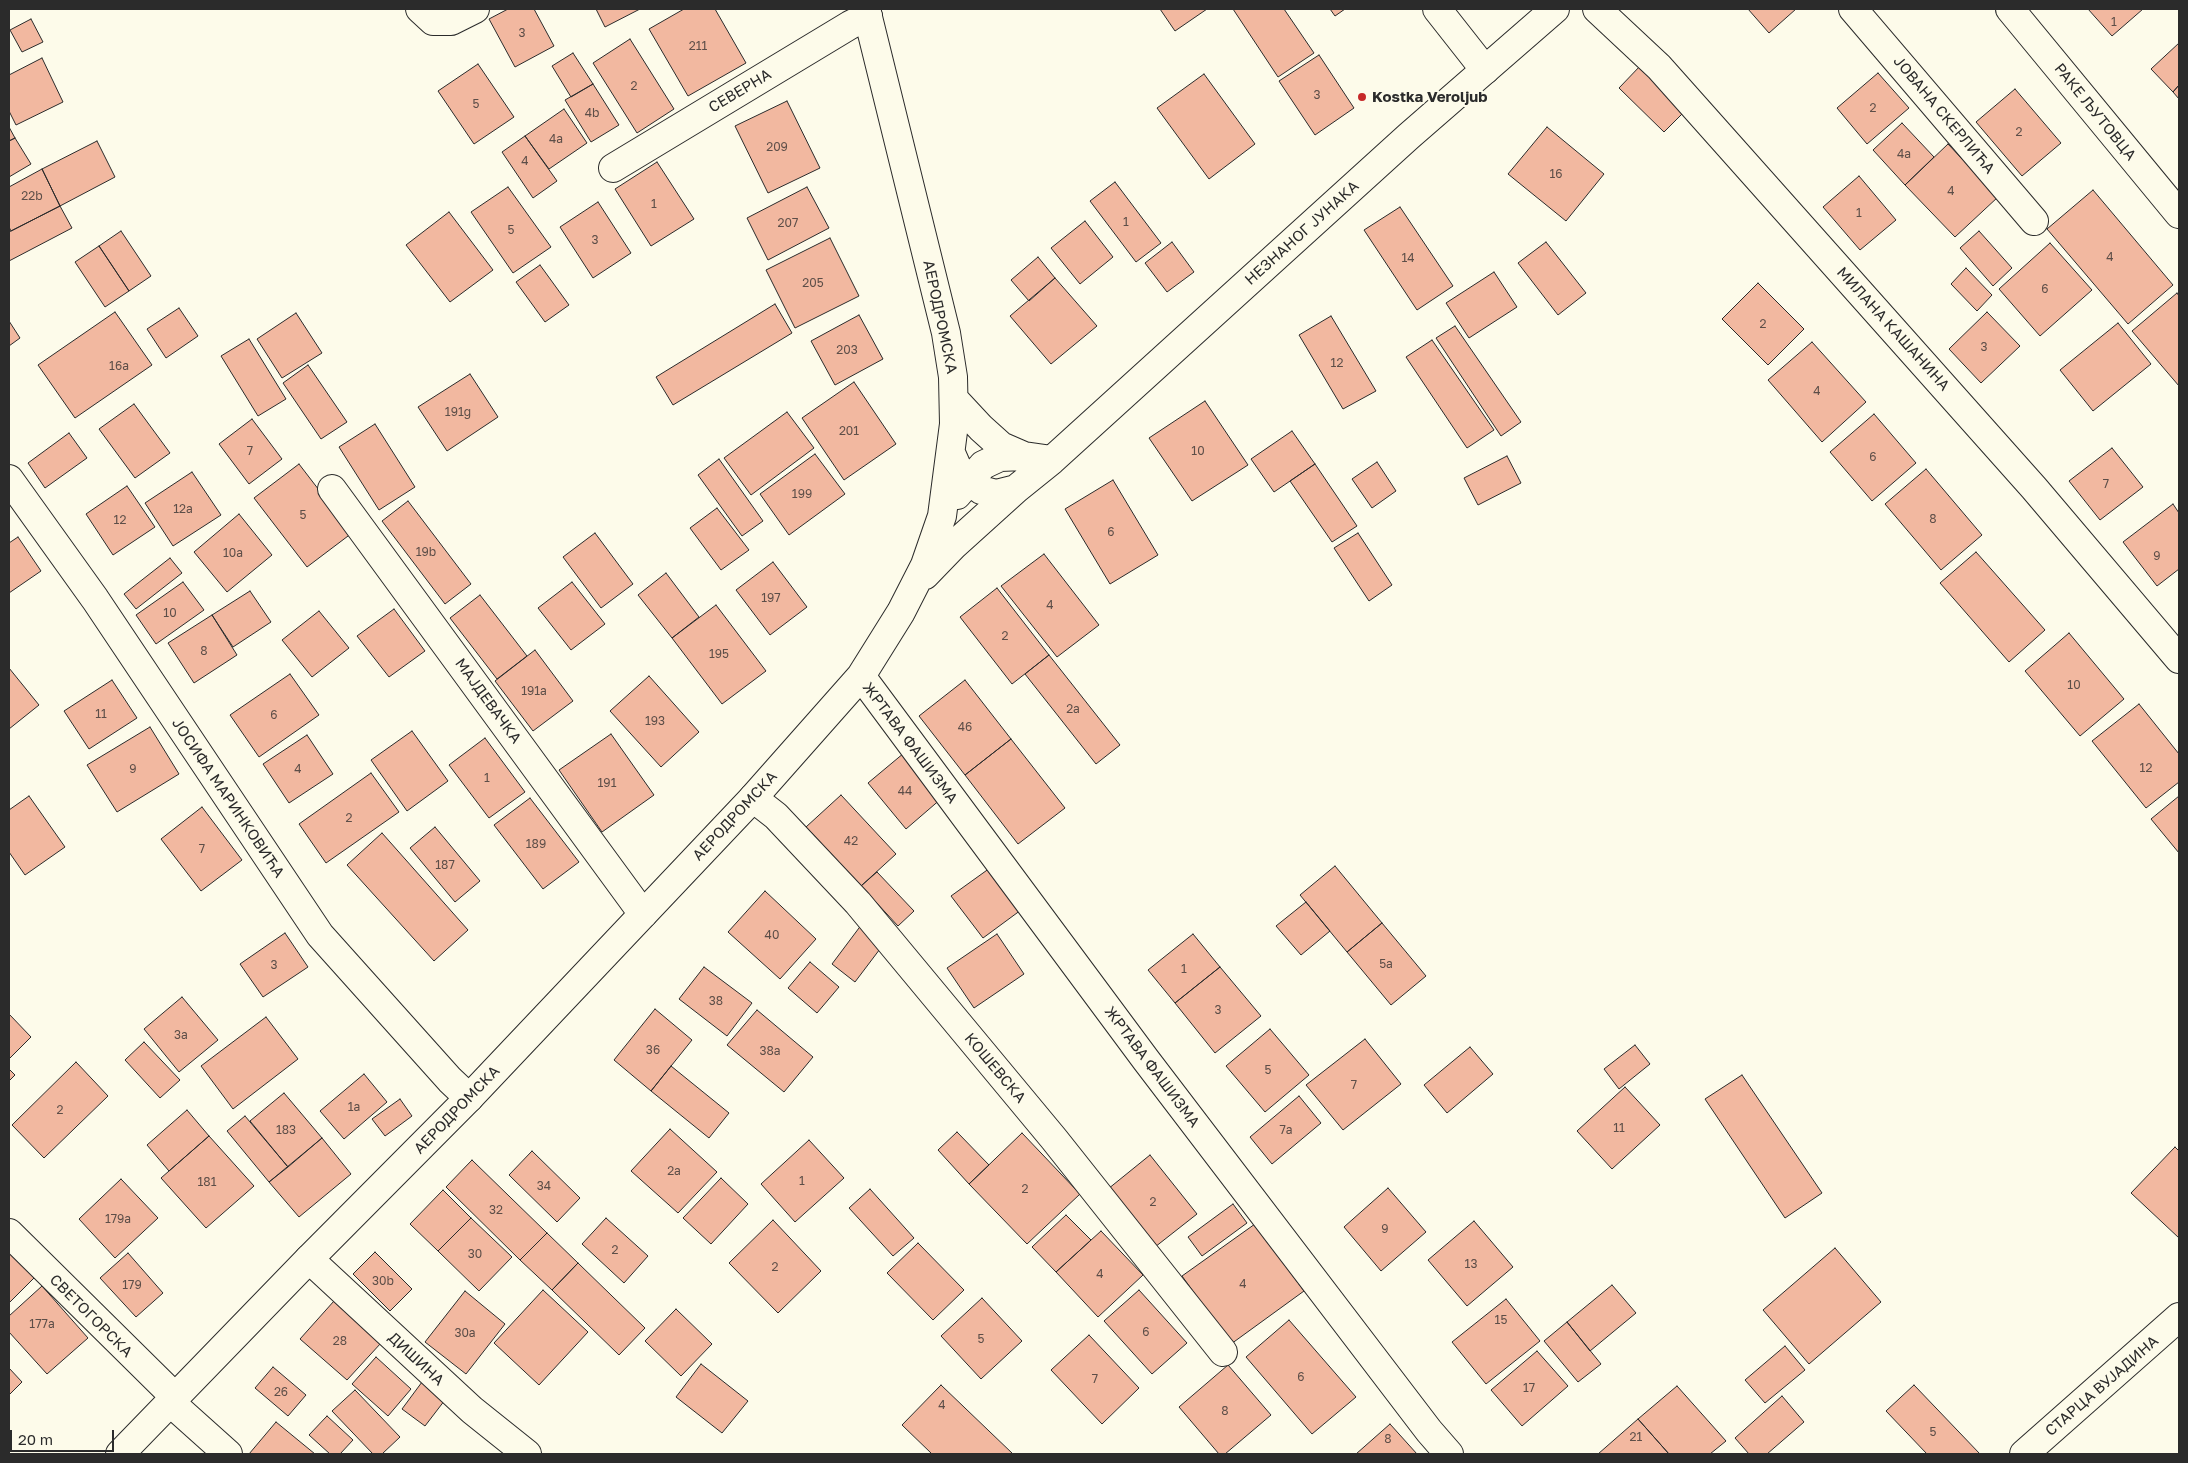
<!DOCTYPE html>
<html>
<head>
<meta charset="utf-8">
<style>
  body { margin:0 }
  #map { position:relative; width:2188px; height:1463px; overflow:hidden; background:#fdfbea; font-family:"Golos Text",sans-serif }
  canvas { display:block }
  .frame { position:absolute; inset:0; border:10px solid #2b2b2b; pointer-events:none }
  .scale { position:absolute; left:10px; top:1430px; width:104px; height:22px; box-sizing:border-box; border:2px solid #2b2b2b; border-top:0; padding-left:6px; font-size:15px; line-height:18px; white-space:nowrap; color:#2b2b2b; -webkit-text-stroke:4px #fdfbea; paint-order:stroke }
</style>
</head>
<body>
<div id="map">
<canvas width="2188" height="1463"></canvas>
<div class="frame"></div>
<div class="scale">20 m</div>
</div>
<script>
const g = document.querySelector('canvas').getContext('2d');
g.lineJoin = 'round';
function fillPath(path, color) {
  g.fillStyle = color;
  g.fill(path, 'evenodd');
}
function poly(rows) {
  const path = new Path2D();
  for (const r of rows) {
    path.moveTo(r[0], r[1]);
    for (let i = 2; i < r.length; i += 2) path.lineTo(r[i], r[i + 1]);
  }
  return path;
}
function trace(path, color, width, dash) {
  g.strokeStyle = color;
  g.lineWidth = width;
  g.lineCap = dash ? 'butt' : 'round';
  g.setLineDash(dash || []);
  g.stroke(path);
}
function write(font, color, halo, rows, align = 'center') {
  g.font = font + ' "Golos Text",sans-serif';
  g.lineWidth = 4;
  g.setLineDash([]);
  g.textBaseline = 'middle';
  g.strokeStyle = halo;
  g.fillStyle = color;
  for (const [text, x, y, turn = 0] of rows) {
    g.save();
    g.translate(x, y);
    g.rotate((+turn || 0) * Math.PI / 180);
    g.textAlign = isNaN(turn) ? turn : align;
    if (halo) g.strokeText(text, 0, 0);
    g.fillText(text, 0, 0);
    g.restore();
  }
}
const building = poly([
  [508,9,534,9,554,46,515,67,489,19,508,9],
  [596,9,640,9,605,27,596,9],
  [684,9,715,9,746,63,688,96,649,29,684,9],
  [1160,9,1207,9,1175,31,1160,9],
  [1233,9,1284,9,1314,53,1278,77,1233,9],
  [1330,9,1345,9,1335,16,1330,9],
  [1748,9,1796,9,1769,33,1748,9],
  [2088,9,2143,9,2112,36,2088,9],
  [31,19,43,42,22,52,10,30,31,19],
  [630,39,674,109,637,133,593,63,630,39],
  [2179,43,2179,85,2173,92,2151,69,2179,43],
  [573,53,593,84,571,97,552,66,573,53],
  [1319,55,1354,108,1315,135,1279,81,1319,55],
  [42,58,63,102,16,125,9,111,9,75,42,58],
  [478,64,514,117,474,144,438,91,478,64],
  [1642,64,1687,109,1664,132,1619,88,1642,64],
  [1878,73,1909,108,1867,144,1837,108,1878,73],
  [1204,74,1255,144,1209,179,1157,108,1204,74],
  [593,84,619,125,591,142,565,100,593,84],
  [2179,85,2179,99,2173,92,2179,85],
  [2015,89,2061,143,2022,176,1976,122,2015,89],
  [787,101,820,168,768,193,735,126,787,101],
  [564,109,587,143,549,169,525,136,564,109],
  [1902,123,1934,157,1905,185,1873,150,1902,123],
  [9,127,15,138,9,141,9,127],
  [1547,127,1604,174,1566,221,1508,174,1547,127],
  [525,136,557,181,533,198,502,152,525,136],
  [15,138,31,164,9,177,9,141,15,138],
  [97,141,115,177,60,206,42,169,97,141],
  [1948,144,1998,197,1955,237,1905,185,1948,144],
  [657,162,694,219,651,246,615,189,657,162],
  [42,169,60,206,11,231,9,227,9,187,42,169],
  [1859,176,1896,220,1860,250,1823,207,1859,176],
  [1115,182,1161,243,1136,262,1090,201,1115,182],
  [508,187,551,247,513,273,471,212,508,187],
  [807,187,829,228,768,260,747,218,807,187],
  [2093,190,2173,285,2128,324,2047,229,2093,190],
  [598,202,631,253,593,278,560,227,598,202],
  [60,206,72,228,9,261,9,232,60,206],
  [1400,207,1453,286,1417,310,1364,230,1400,207],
  [449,212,493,270,450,302,406,245,449,212],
  [1085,221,1113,257,1080,284,1051,248,1085,221],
  [121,231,151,276,129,291,99,246,121,231],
  [1979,231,2012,268,1993,286,1960,248,1979,231],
  [830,238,859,296,795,328,766,270,830,238],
  [1172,242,1194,272,1167,292,1145,263,1172,242],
  [1546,242,1586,293,1558,315,1518,263,1546,242],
  [2050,243,2092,290,2040,336,1999,289,2050,243],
  [99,246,129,291,105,307,75,262,99,246],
  [1038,257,1055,278,1029,301,1011,280,1038,257],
  [540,265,569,305,545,322,516,282,540,265],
  [1966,268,1992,295,1977,311,1951,284,1966,268],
  [1494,272,1517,307,1469,338,1446,303,1494,272],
  [1055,278,1097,326,1051,364,1010,316,1055,278],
  [1758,283,1804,329,1768,365,1722,319,1758,283],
  [2177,293,2179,296,2179,386,2132,331,2177,293],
  [775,304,792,333,673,405,656,377,775,304],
  [179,308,198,336,166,358,147,329,179,308],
  [115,312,152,365,75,418,38,365,115,312],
  [1987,312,2020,346,1981,383,1949,349,1987,312],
  [296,313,322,353,282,378,257,339,296,313],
  [859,315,883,359,835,385,811,341,859,315],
  [1331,316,1376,391,1343,409,1299,335,1331,316],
  [9,321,20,338,9,346,9,321],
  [2118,323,2151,364,2093,411,2060,370,2118,323],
  [1455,326,1521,422,1501,436,1436,338,1455,326],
  [249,339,286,399,258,416,221,356,249,339],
  [1432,340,1494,430,1467,448,1406,357,1432,340],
  [1812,342,1866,402,1822,442,1768,380,1812,342],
  [308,365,347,422,321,439,283,383,308,365],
  [470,374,498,417,447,451,418,407,470,374],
  [854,382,896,444,844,480,802,418,854,382],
  [1205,401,1248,465,1192,501,1149,438,1205,401],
  [134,404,170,453,135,478,99,429,134,404],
  [787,412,814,448,751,495,724,458,787,412],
  [1874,414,1916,463,1872,501,1830,452,1874,414],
  [252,419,282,459,249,484,219,444,252,419],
  [375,424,415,487,379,510,339,447,375,424],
  [1292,431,1315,464,1274,492,1251,459,1292,431],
  [69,433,87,458,45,488,28,463,69,433],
  [2112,448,2143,487,2100,520,2069,481,2112,448],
  [815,454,845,494,789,535,760,494,815,454],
  [1507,456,1521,483,1478,505,1464,478,1507,456],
  [719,459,763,521,742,536,698,475,719,459],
  [1377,462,1396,491,1372,508,1352,479,1377,462],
  [299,464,352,533,307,567,254,498,299,464],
  [1315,464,1357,526,1332,542,1290,481,1315,464],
  [1926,469,1982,535,1941,570,1885,504,1926,469],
  [192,472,221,515,173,546,145,503,192,472],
  [1113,480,1158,555,1110,584,1065,509,1113,480],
  [127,486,155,527,113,555,86,514,127,486],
  [408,501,471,584,445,604,382,521,408,501],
  [2173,504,2179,513,2179,569,2157,586,2123,542,2173,504],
  [717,508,749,550,721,570,690,528,717,508],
  [239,514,272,555,227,592,194,552,239,514],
  [595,533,633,584,601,608,563,557,595,533],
  [1358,533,1392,585,1369,601,1334,548,1358,533],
  [18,537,41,571,9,593,9,543,18,537],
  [1976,552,2045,630,2009,662,1940,583,1976,552],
  [1044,554,1099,625,1057,657,1001,586,1044,554],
  [170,558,182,573,136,609,124,594,170,558],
  [773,562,807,607,770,635,736,590,773,562],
  [666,573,699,617,672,638,638,595,666,573],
  [183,582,204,610,156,644,136,615,183,582],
  [572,582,605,624,571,650,538,608,572,582],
  [997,588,1049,655,1012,684,960,617,997,588],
  [250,591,271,622,233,647,212,615,250,591],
  [480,595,527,656,497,679,450,618,480,595],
  [716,605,766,671,722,704,672,638,716,605],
  [394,609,425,651,389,677,357,636,394,609],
  [319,611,349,648,312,677,282,640,319,611],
  [212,615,237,655,194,683,168,643,212,615],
  [2069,633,2124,699,2080,736,2025,671,2069,633],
  [535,650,573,701,533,731,495,681,535,650],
  [1049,655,1120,745,1096,764,1025,674,1049,655],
  [9,668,39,705,9,729,9,668],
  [290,674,319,715,259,757,230,715,290,674],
  [649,676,699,732,661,767,610,711,649,676],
  [112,680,137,718,89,749,64,711,112,680],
  [965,680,1011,739,965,775,919,716,965,680],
  [2139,704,2179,754,2179,782,2146,808,2092,741,2139,704],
  [150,727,179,774,117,812,87,765,150,727],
  [412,731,448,781,407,811,371,760,412,731],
  [611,734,654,795,602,832,559,770,611,734],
  [307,735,333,774,289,803,263,764,307,735],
  [485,738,525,792,489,818,449,765,485,738],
  [1011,739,1065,808,1018,844,965,775,1011,739],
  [904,753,942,798,906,829,868,783,904,753],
  [371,773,399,812,326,863,299,824,371,773],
  [841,795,896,854,861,886,806,827,841,795],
  [29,796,65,847,25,875,9,852,9,810,29,796],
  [2179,796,2179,853,2151,819,2179,796],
  [530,798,579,862,543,889,494,825,530,798],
  [202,807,242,860,201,891,161,839,202,807],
  [435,827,480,881,455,902,410,848,435,827],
  [382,833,468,930,434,961,347,865,382,833],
  [1335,866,1382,923,1347,952,1300,895,1335,866],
  [990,868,1021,910,983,938,951,896,990,868],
  [877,872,914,911,898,926,861,886,877,872],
  [765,891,816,939,780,979,728,932,765,891],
  [1306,902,1330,931,1301,955,1276,926,1306,902],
  [1382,923,1426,976,1391,1005,1347,952,1382,923],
  [862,924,886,941,855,982,832,964,862,924],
  [285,933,308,967,263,997,240,964,285,933],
  [997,934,1024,974,974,1008,947,968,997,934],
  [1193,934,1220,967,1175,1003,1148,970,1193,934],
  [810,962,839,987,817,1013,788,988,810,962],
  [704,967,752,1003,727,1036,679,999,704,967],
  [1220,967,1261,1016,1215,1053,1175,1003,1220,967],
  [182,997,218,1040,179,1072,144,1029,182,997],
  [655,1009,692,1040,651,1091,614,1060,655,1009],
  [757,1010,813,1057,784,1092,727,1045,757,1010],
  [9,1014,31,1037,9,1059,9,1014],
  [266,1017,298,1059,233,1109,201,1066,266,1017],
  [1270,1029,1309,1075,1265,1112,1226,1066,1270,1029],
  [1365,1039,1401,1084,1343,1130,1306,1085,1365,1039],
  [144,1042,180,1080,160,1098,125,1060,144,1042],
  [1635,1045,1650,1064,1619,1089,1604,1069,1635,1045],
  [1470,1047,1493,1074,1447,1113,1424,1085,1470,1047],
  [76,1062,108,1096,44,1158,12,1125,76,1062],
  [671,1066,729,1113,709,1138,651,1091,671,1066],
  [9,1069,15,1075,9,1081,9,1069],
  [364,1074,387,1102,344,1139,320,1111,364,1074],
  [1742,1075,1822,1193,1785,1218,1705,1099,1742,1075],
  [1625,1087,1660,1125,1612,1169,1577,1131,1625,1087],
  [284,1093,322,1138,288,1167,250,1121,284,1093],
  [1299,1096,1321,1123,1272,1164,1250,1137,1299,1096],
  [400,1099,412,1116,385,1136,372,1119,400,1099],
  [187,1110,209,1136,169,1171,147,1145,187,1110],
  [245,1116,288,1167,269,1182,227,1131,245,1116],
  [670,1129,717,1172,678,1213,631,1171,670,1129],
  [957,1132,989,1165,969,1184,938,1150,957,1132],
  [1022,1133,1080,1194,1027,1244,969,1184,1022,1133],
  [209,1136,254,1186,206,1228,161,1178,209,1136],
  [322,1138,351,1174,299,1217,269,1182,322,1138],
  [809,1140,844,1178,795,1222,761,1184,809,1140],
  [2175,1147,2179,1151,2179,1238,2131,1193,2175,1147],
  [532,1151,580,1198,557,1222,509,1175,532,1151],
  [1150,1155,1197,1214,1155,1247,1108,1189,1150,1155],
  [472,1160,547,1233,520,1260,446,1187,472,1160],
  [721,1178,748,1204,711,1244,683,1218,721,1178],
  [121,1179,158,1218,115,1258,79,1219,121,1179],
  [1388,1188,1426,1232,1381,1271,1344,1227,1388,1188],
  [870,1189,914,1238,893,1256,849,1208,870,1189],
  [443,1190,471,1218,438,1251,410,1224,443,1190],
  [1233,1204,1247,1223,1202,1256,1188,1237,1233,1204],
  [1066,1215,1091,1240,1056,1272,1032,1247,1066,1215],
  [471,1218,512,1257,479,1291,438,1251,471,1218],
  [606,1218,648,1256,624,1283,582,1244,606,1218],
  [773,1220,821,1271,778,1313,729,1263,773,1220],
  [1474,1221,1513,1267,1467,1306,1428,1260,1474,1221],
  [1255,1224,1304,1291,1231,1344,1182,1276,1255,1224],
  [1101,1231,1143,1275,1098,1317,1056,1272,1101,1231],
  [547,1233,578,1263,552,1290,520,1260,547,1233],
  [9,1242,39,1273,9,1303,9,1242],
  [918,1243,964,1290,933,1320,887,1273,918,1243],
  [1835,1248,1881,1302,1809,1364,1763,1310,1835,1248],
  [375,1252,412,1289,390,1311,353,1274,375,1252],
  [128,1253,163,1293,136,1317,100,1278,128,1253],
  [578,1263,645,1328,619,1355,552,1290,578,1263],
  [1612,1285,1636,1313,1590,1351,1567,1322,1612,1285],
  [42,1286,88,1338,47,1374,9,1332,9,1316,42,1286],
  [543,1290,588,1332,539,1385,494,1343,543,1290],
  [1139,1290,1187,1343,1152,1374,1104,1321,1139,1290],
  [465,1291,505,1324,466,1374,425,1342,465,1291],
  [982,1298,1022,1341,981,1379,941,1336,982,1298],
  [1506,1299,1540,1341,1486,1384,1452,1342,1506,1299],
  [334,1301,381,1343,347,1380,300,1339,334,1301],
  [676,1309,712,1344,681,1376,645,1341,676,1309],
  [1289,1320,1356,1397,1312,1434,1246,1357,1289,1320],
  [1567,1322,1601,1364,1578,1382,1544,1341,1567,1322],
  [1089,1335,1139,1388,1102,1424,1051,1370,1089,1335],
  [1785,1346,1805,1370,1765,1403,1745,1380,1785,1346],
  [1537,1351,1568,1386,1522,1426,1491,1390,1537,1351],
  [376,1357,411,1389,388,1416,352,1384,376,1357],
  [701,1364,748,1401,722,1433,676,1397,701,1364],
  [1228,1365,1271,1415,1225,1454,1219,1454,1179,1407,1228,1365],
  [273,1367,306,1395,288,1416,255,1388,273,1367],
  [9,1368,22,1382,9,1395,9,1368],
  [425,1378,448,1396,425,1426,402,1409,425,1378],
  [941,1385,1013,1454,932,1454,902,1425,941,1385],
  [1914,1385,1980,1454,1927,1454,1886,1411,1914,1385],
  [1677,1386,1726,1441,1710,1454,1669,1454,1638,1419,1677,1386],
  [355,1390,400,1437,382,1454,373,1454,332,1411,355,1390],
  [1782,1396,1804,1422,1767,1454,1749,1454,1735,1438,1782,1396],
  [327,1416,353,1440,340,1454,330,1454,309,1435,327,1416],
  [1638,1419,1669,1454,1598,1454,1638,1419],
  [276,1422,315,1454,249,1454,276,1422],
  [1390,1424,1417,1454,1356,1454,1390,1424]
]);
fillPath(building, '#f2b8a0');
trace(building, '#2b2b2b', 1);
const street = poly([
  [420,9,433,21,451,21,475,9],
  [1437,9,1485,70],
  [1597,9,1659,67,2034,488,2179,659],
  [1853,9,2034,221],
  [2010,9,2179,214],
  [613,168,850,25,868,16],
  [9,479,95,599,320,935,450,1080,469,1098],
  [332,489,643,914],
  [753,798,776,816,858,903,1054,1139,1223,1352],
  [9,1233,175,1397],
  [309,1259,472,1410,527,1454],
  [170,1402,228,1454],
  [2024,1454,2179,1317]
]);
const secondary = poly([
  [954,399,981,428,1001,446,1024,456],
  [951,453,958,469,981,490,996,494,1016,489,1052,460,1409,136,1555,9],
  [957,495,983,465,1000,457,1024,456,1052,460],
  [925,575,954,545,1016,489],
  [861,676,1146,1060,1429,1431,1449,1454],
  [120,1454,309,1259,469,1098,753,798,861,676,901,612,925,565,942,516,954,424,953,377,946,333,866,9]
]);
trace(street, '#2b2b2b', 30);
trace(secondary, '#2b2b2b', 30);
trace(street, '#fdfbea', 28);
trace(secondary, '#fdfbea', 28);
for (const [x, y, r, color] of [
  [1362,97,5,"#c62828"]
]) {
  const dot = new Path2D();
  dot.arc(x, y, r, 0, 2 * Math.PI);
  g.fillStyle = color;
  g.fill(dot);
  trace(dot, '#fdfbea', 2);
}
write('12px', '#5d4e48', null, [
  ["1",2114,22],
  ["3",522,33],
  ["211",698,46],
  ["2",634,86],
  ["3",1317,95],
  ["5",476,104],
  ["2",1873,108],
  ["4b",592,113],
  ["2",2019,132],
  ["4a",556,139],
  ["209",777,147],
  ["4a",1904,154],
  ["4",525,161],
  ["16",1556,174],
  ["4",1951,191],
  ["22b",32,196],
  ["1",654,204],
  ["1",1859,213],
  ["1",1126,222],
  ["207",788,223],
  ["5",511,230],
  ["3",595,240],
  ["4",2110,257],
  ["14",1408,258],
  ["205",813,283],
  ["6",2045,289],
  ["2",1763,324],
  ["3",1984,347],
  ["203",847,350],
  ["12",1337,363],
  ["16a",119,366],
  ["4",1817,391],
  ["191g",458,412],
  ["201",849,431],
  ["7",250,451],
  ["10",1198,451],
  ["6",1873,457],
  ["7",2106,484],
  ["199",802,494],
  ["12a",183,509],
  ["5",303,515],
  ["8",1933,519],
  ["12",120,520],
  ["6",1111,532],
  ["19b",426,552],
  ["10a",233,553],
  ["9",2157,556],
  ["197",771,598],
  ["4",1050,605],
  ["10",170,613],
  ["2",1005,636],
  ["8",204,651],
  ["195",719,654],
  ["10",2074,685],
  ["191a",534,691],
  ["2a",1073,709],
  ["11",101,714],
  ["6",274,715],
  ["193",655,721],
  ["46",965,727],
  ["12",2146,768],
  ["9",133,769],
  ["4",298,769],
  ["1",487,778],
  ["191",607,783],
  ["44",905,791],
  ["2",349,818],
  ["42",851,841],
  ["189",536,844],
  ["7",202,849],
  ["187",445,865],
  ["40",772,935],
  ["5a",1386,964],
  ["3",274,965],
  ["1",1184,969],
  ["38",716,1001],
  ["3",1218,1010],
  ["3a",181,1035],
  ["36",653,1050],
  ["38a",770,1051],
  ["5",1268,1070],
  ["7",1354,1085],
  ["1a",354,1107],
  ["2",60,1110],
  ["11",1619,1128],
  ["183",286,1130],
  ["7a",1286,1130],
  ["2a",674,1171],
  ["1",802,1181],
  ["181",207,1182],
  ["34",544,1186],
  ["2",1025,1189],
  ["2",1153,1202],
  ["32",496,1210],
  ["179a",118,1219],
  ["9",1385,1229],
  ["2",615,1250],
  ["30",475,1254],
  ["13",1471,1264],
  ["2",775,1267],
  ["4",1100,1274],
  ["30b",383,1281],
  ["4",1243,1284],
  ["179",132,1285],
  ["15",1501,1320],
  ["177a",42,1324],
  ["6",1146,1332],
  ["30a",465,1333],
  ["5",981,1339],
  ["28",340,1341],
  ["6",1301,1377],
  ["7",1095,1379],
  ["17",1529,1388],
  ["26",281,1392],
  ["4",942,1405],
  ["8",1225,1411],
  ["5",1933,1432],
  ["21",1636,1437],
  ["8",1388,1439]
]);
write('15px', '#2b2b2b', '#fdfbea', [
  ["СЕВЕРНА",740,91,-31],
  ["РАКЕ ЉУТОВЦА",2095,112,51],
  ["ЈОВАНА СКЕРЛИЋА",1944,115,50],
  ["НЕЗНАНОГ ЈУНАКА",1302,233,-42],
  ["АЕРОДРОМСКА",940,317,78],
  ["МИЛАНА КАШАНИНА",1893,329,48],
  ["МАЈДЕВАЧКА",488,701,54],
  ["ЖРТАВА ФАШИЗМА",910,743,53],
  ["ЈОСИФА МАРИНКОВИЋА",228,798,56],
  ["АЕРОДРОМСКА",735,816,-47],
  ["ЖРТАВА ФАШИЗМА",1152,1067,53],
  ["КОШЕВСКА",995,1068,50],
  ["АЕРОДРОМСКА",457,1110,-46],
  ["СВЕТОГОРСКА",91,1316,45],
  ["ДИШИНА",416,1359,43],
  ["СТАРЦА ВУЈАДИНА",2102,1386,-41]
]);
write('bold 15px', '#2b2b2b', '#fdfbea', [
  ["Kostka Veroljub",1372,97]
], 'left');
</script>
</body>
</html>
